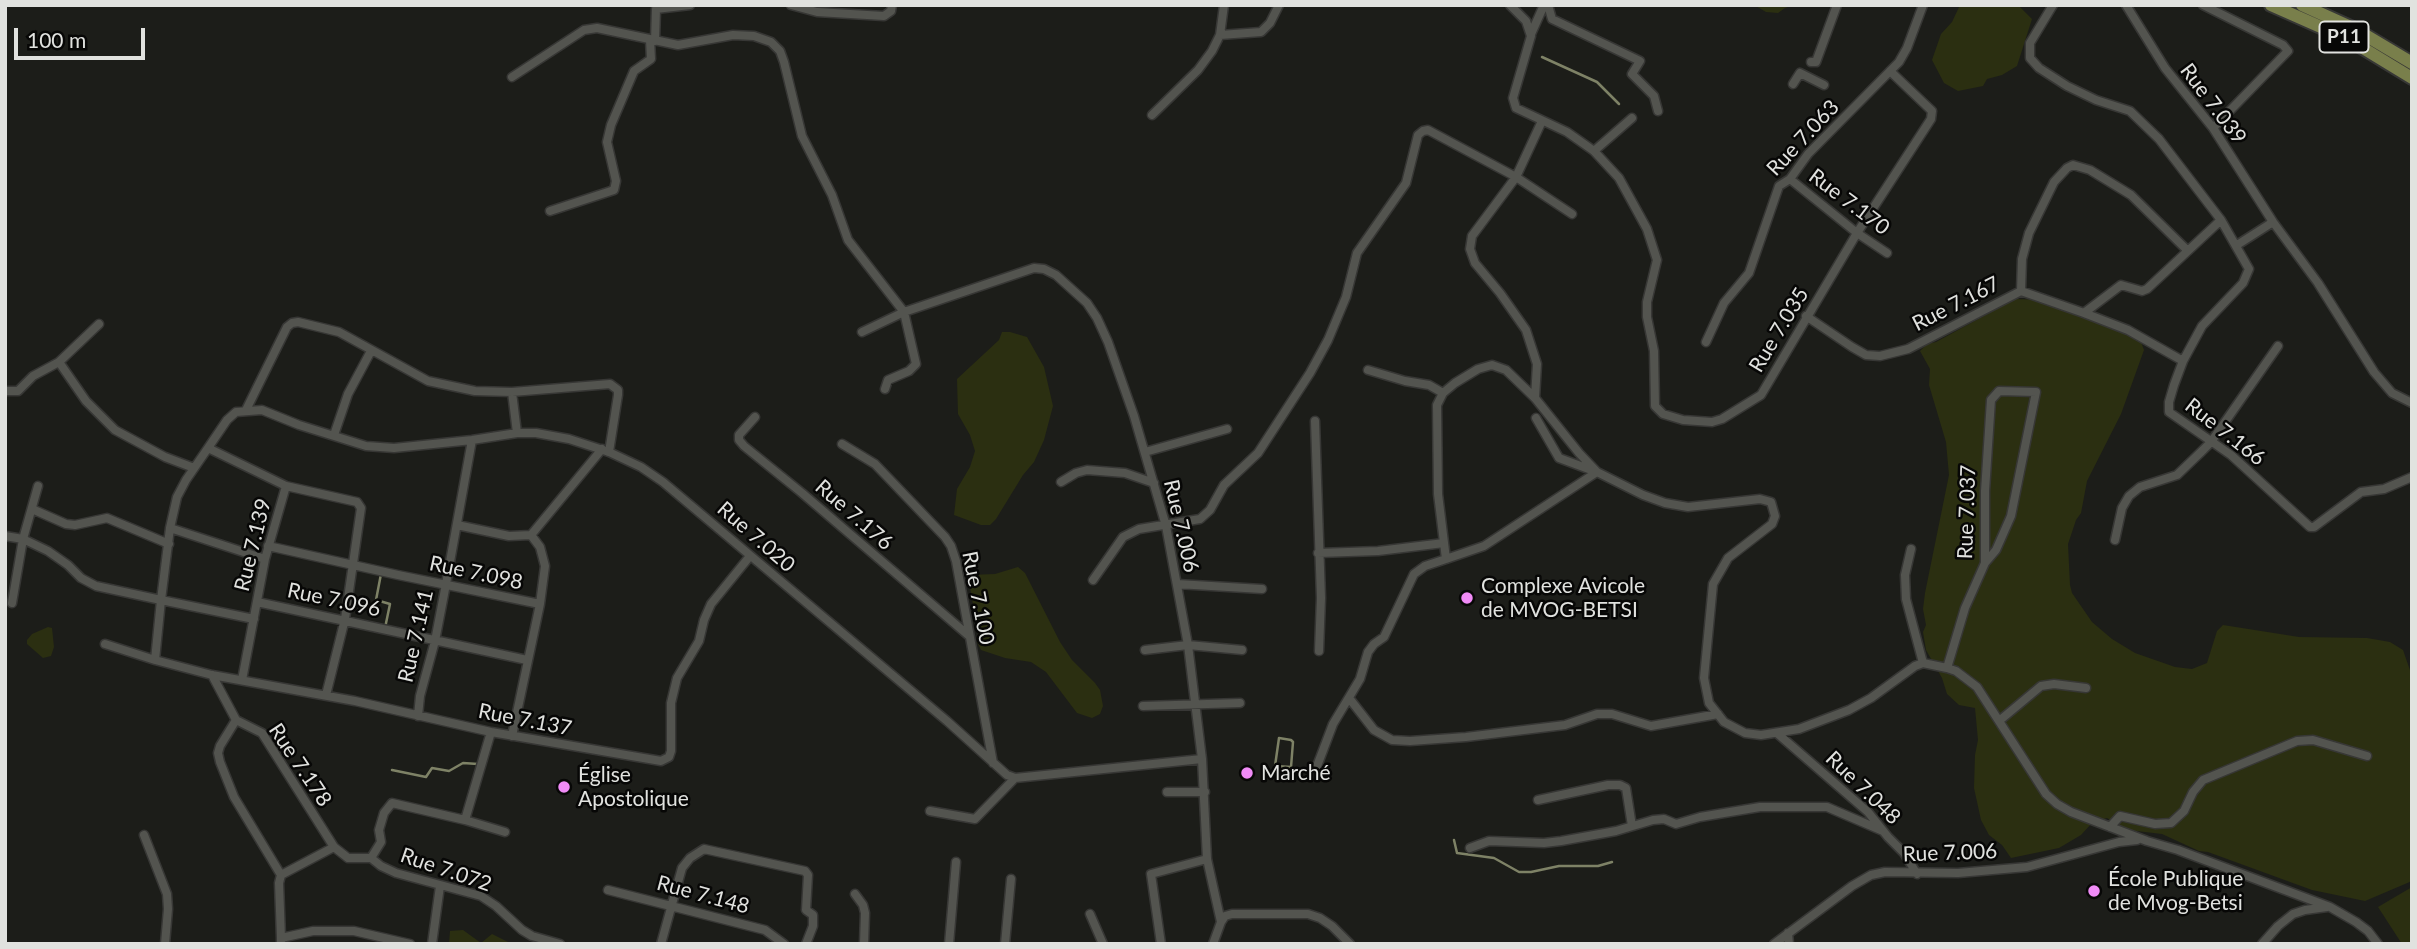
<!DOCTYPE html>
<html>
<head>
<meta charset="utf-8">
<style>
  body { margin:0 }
  #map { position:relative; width:2417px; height:949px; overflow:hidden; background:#1c1d19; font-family:Lato,sans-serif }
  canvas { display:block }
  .frame { position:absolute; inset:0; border:7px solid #e1e2df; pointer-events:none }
  .scale { position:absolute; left:14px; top:28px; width:131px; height:32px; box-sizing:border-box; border:4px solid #e1e2df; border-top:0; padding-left:9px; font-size:21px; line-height:24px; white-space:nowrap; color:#e1e2df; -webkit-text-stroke:5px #070706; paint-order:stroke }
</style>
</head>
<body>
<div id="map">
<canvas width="2417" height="949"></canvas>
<div class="frame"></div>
<div class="scale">100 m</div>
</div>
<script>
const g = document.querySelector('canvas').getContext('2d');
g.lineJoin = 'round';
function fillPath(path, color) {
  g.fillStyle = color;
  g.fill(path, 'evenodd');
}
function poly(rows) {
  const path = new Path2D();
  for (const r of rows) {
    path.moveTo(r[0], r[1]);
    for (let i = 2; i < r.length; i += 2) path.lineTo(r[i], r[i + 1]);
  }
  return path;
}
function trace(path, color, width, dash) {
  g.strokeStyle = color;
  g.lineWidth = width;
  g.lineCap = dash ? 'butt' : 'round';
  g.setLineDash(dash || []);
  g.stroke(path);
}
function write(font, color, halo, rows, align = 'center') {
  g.font = font + ' Lato,sans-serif';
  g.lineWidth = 5;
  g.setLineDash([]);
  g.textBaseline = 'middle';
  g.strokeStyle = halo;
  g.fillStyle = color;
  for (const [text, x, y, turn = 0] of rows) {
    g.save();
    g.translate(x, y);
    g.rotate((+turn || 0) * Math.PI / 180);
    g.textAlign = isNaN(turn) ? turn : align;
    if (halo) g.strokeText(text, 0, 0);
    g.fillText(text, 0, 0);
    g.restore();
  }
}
fillPath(poly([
  [1754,5,1794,5,1785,8,1778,13,1766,12],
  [1960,5,2018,5,2032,19,2017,66,2002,75,1987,79,1983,86,1958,91,1944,83,1932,60,1941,34,1952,22],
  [2015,299,2048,300,2099,323,2122,330,2141,342,2144,350,2121,414,2087,481,2081,513,2076,520,2068,544,2070,585,2072,593,2092,622,2112,639,2135,653,2175,667,2192,669,2207,663,2217,631,2223,625,2299,637,2367,638,2390,642,2403,650,2412,676,2412,881,2365,901,2312,890,2208,852,2199,851,2162,834,2128,830,2107,818,2092,823,2081,835,2059,848,2011,858,2002,845,1989,835,1981,820,1974,788,1975,755,1978,740,1975,708,1959,705,1947,694,1942,678,1926,650,1923,632,1926,625,1923,609,1925,593,1949,475,1946,442,1929,385,1930,369,1920,351,1927,344,1936,342],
  [1002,332,1010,332,1027,337,1044,367,1053,406,1044,440,1034,462,1023,475,996,519,990,525,981,525,954,515,957,489,970,467,975,451,970,435,958,414,957,379,999,340],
  [1018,567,1025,573,1060,642,1072,660,1095,683,1100,690,1103,706,1100,714,1092,718,1077,713,1046,672,1031,662,1005,658,981,650,977,642,979,638,970,588,970,575,995,574],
  [48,627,52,628,54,647,51,656,43,658,27,644,27,640,32,634],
  [2412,887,2412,944,2402,944,2378,907],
  [463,930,481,943,492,934,512,944,449,944,450,931]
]), '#2b2f11');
trace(poly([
  [1542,57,1597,82,1619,104],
  [381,574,376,600,390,604,385,628],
  [1279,738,1291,740,1293,742,1291,767,1275,766,1279,738],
  [392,770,426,777,432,768,449,771,463,763,478,764],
  [1454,840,1457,853,1494,858,1519,872,1531,872,1559,866,1598,866,1612,862]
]), '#7e8266', 2.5);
const street = poly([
  [791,5,817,12,884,16,891,11,892,5],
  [1510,5,1526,21,1531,36,1513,98,1516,108,1567,132,1594,151,1619,178,1647,229,1657,260,1647,302,1647,317,1654,351,1655,406,1663,414,1683,420,1712,422,1722,419,1761,395,1857,233,1931,119,1932,111,1890,71],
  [1548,5,1552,19,1640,61,1632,74,1654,96,1658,111],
  [2053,5,2030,43,2030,58,2039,68,2067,86,2096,100,2130,111,2159,139,2221,220,2249,269,2243,283,2202,326,2183,361,2174,385,2169,402,2169,412,2231,455,2310,527,2314,527,2361,492,2384,489,2412,477],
  [2126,5,2165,68,2213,128,2273,222,2318,283,2374,372,2392,393,2412,403],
  [2203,5,2283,45,2288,51,2213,128],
  [1531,34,1544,5],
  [1220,35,1261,32,1270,23,1279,5],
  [655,41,656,9,690,5],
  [1811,62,1816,62,1837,5],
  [512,77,584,30,597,28,678,45,733,35,754,36,771,42,780,51,784,62,802,136,832,195,848,240,904,312,862,332],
  [1793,84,1800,73,1824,85],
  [1152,115,1198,70,1212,51,1220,35,1224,5],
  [1594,151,1632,118],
  [1790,179,1857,233,1887,253],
  [550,211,614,190,616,181,607,142,611,125,634,71,651,59,650,40],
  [2237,245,2273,222],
  [2021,291,2022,259,2029,233,2054,182,2067,168,2073,165,2090,170,2131,195,2188,251],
  [2084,313,2128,330,2183,361],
  [1806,316,1852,347,1866,355,1880,356,1908,349,2021,291,2084,313,2121,285,2142,291,2147,289,2221,220],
  [1706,342,1724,303,1749,273,1779,186,1790,179,1808,154,1899,62,1907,48,1923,5],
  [59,362,86,401,115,430,165,457,194,468],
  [1368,370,1405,381,1429,385,1443,393],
  [885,389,888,380,909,371,916,364,904,312,1034,268,1044,269,1056,275,1087,303,1097,318,1108,342,1134,416,1166,526,1188,645,1202,759,1207,859,1221,922,1225,916,1232,914,1308,914,1320,918,1332,926,1350,944],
  [5,391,18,391,33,376,59,362,99,324],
  [512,392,517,433],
  [1535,398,1537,364,1526,330,1500,293,1475,263,1470,249,1472,236,1516,177,1542,121],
  [246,410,287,327,292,323,298,322,339,332,428,381,475,391,512,392,610,384,618,390,618,395,609,452],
  [755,417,739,435,739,440,744,446,802,493,968,635],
  [1536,418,1559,458,1594,471],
  [1315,421,1321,598,1319,651],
  [334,435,348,394,371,351],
  [842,444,875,464,945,537,951,546,956,561,993,763],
  [208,448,286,486],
  [1145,452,1227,429],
  [1597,472,1484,546,1446,559,1438,494,1437,405,1443,393,1455,383,1478,369,1492,365,1506,370,1535,398,1579,453,1597,472,1643,495,1665,503,1688,507,1760,499,1771,502,1775,516,1772,524,1728,558,1713,584,1704,678,1709,703,1724,722,1745,733,1761,735,1799,729,1849,710,1871,698,1915,666,1923,663,1947,668,1956,671,1977,687,2046,794,2057,804,2071,812,2147,841,2178,850,2330,907,2356,922,2368,931,2378,944],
  [1061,482,1076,473,1087,470,1125,473,1154,483],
  [32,509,66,524,75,525,107,518,169,544],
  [457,525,509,536,531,535,602,449],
  [170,528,265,559],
  [531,535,540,547,545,566,540,604],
  [5,536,23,539,48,551,68,565,81,578,96,586,161,600,170,528,177,497,186,480,208,448,227,420,236,412,262,410,299,425,366,446,394,448,472,440,517,433,536,433,569,439,609,452,641,467,663,482,947,721,1007,775,1015,778,1202,759],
  [2115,540,2122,508,2129,496,2140,487,2177,475,2201,452,2211,442,2278,346],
  [268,546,398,575,540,604,512,736],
  [1911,549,1905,575,1906,599,1923,663],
  [1318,553,1378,551,1444,543],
  [1093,580,1123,537,1139,529,1200,519,1210,510,1224,485,1258,453,1310,373,1328,340,1346,297,1357,253,1406,183,1418,135,1423,131,1428,130,1516,177,1572,214],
  [1177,584,1262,589],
  [257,602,527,660],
  [12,603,23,539,38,486],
  [254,619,161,600,155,660,212,675,355,701,491,732,661,761,669,757,671,751,671,703,677,678,699,641,704,620,711,604,750,556],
  [105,644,155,660],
  [1145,650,1188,645,1242,650],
  [1947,668,1965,608,1985,563,1985,491,1991,400,1999,391,2036,392,2011,516,1996,550,1985,563],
  [212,675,236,720,262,733,334,847,348,858,371,858],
  [242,680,265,559,286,486,357,502,361,508,345,619,326,695],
  [1349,698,1374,730,1392,740,1410,741,1466,737,1565,725,1597,714,1612,714,1651,726,1718,714],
  [1143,706,1240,703],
  [418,716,420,696,435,641,446,584,472,440],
  [236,720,220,746,218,753,220,762,234,797,281,875],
  [1999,721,2041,686,2054,684,2086,688],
  [491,732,465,820,392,803,384,813,379,830,381,842,371,858,381,866,396,873,481,896,496,906,522,930,532,936,560,944],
  [1778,734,1868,812,1888,837,1904,853,1917,874],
  [1314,774,1333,724,1360,679,1368,652,1374,644,1384,637,1414,574,1425,566,1446,559],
  [1167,792,1205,792],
  [1538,800,1608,785,1620,785,1626,788,1632,826],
  [930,811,975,819,1015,778],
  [465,820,505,832],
  [2110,827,2120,816,2155,824,2171,823,2184,811,2193,792,2203,780,2297,741,2313,740,2367,756],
  [144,835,167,894,168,909,165,944],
  [1470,848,1489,841,1544,843,1561,841,1616,831,1653,820,1664,819,1676,824,1700,817,1760,807,1827,807,1883,831],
  [608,890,765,930,784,944],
  [855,894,863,905,865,913,864,944],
  [1090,914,1103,944],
  [1788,933,1789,944],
  [281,938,279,883,281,875,334,847],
  [281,944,281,938,313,931,354,931,410,944],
  [432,944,440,886],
  [661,944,682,868,690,858,704,849,805,871,808,875,806,910,813,915,813,926,806,944],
  [949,944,956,862],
  [1005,944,1011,879],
  [1161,944,1151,874,1207,859],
  [1213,944,1221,922],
  [1774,944,1852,886,1871,875,1885,872,1958,873,2027,867,2119,842,2137,840],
  [2262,944,2278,926,2293,914,2305,910,2327,907]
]);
const primary = poly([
  [2271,5,2348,39,2412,78],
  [2302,5,2355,29,2412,63]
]);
trace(street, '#373735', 11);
trace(primary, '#373735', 16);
trace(street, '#53544f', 8);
trace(primary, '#797f4b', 12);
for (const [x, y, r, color] of [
  [1467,598,7,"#f08bf6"],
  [1247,773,7,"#f08bf6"],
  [564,787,7,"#f08bf6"],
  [2094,891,7,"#f08bf6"]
]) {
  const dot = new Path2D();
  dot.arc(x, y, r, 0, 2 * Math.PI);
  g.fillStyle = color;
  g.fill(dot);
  trace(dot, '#070706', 2.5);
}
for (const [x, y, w] of [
  [2344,37,49]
]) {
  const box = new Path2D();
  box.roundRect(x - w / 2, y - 15.5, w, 31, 5);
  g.fillStyle = '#070706';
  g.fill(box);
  trace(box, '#e1e2df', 2);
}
write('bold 19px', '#e1e2df', null, [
  ["P11",2344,37]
]);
write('21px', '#e1e2df', '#070706', [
  ["Rue 7.039",2213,104,53],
  ["Rue 7.063",1803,138,-47],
  ["Rue 7.170",1849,202,37],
  ["Rue 7.167",1956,304,-27],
  ["Rue 7.035",1779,330,-59],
  ["Rue 7.166",2225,432,38],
  ["Rue 7.037",1967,512,-88],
  ["Rue 7.176",854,515,41],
  ["Rue 7.006",1181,526,77],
  ["Rue 7.020",756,537,41],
  ["Rue 7.139",253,545,-76],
  ["Rue 7.098",476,573,12],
  ["Rue 7.100",978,598,79],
  ["Rue 7.096",334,600,12],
  ["Rue 7.141",416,636,-77],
  ["Rue 7.137",525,720,11],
  ["Rue 7.178",300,765,56],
  ["Rue 7.048",1863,788,44],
  ["Rue 7.006",1950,853,-2],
  ["Rue 7.072",446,870,19],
  ["Rue 7.148",703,895,15]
]);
write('21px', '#e1e2df', '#070706', [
  ["Complexe Avicole",1481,586],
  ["de MVOG-BETSI",1481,610],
  ["Marché",1261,773],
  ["Église",578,775],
  ["Apostolique",578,799],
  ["École Publique",2108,879],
  ["de Mvog-Betsi",2108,903]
], 'left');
</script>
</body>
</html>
